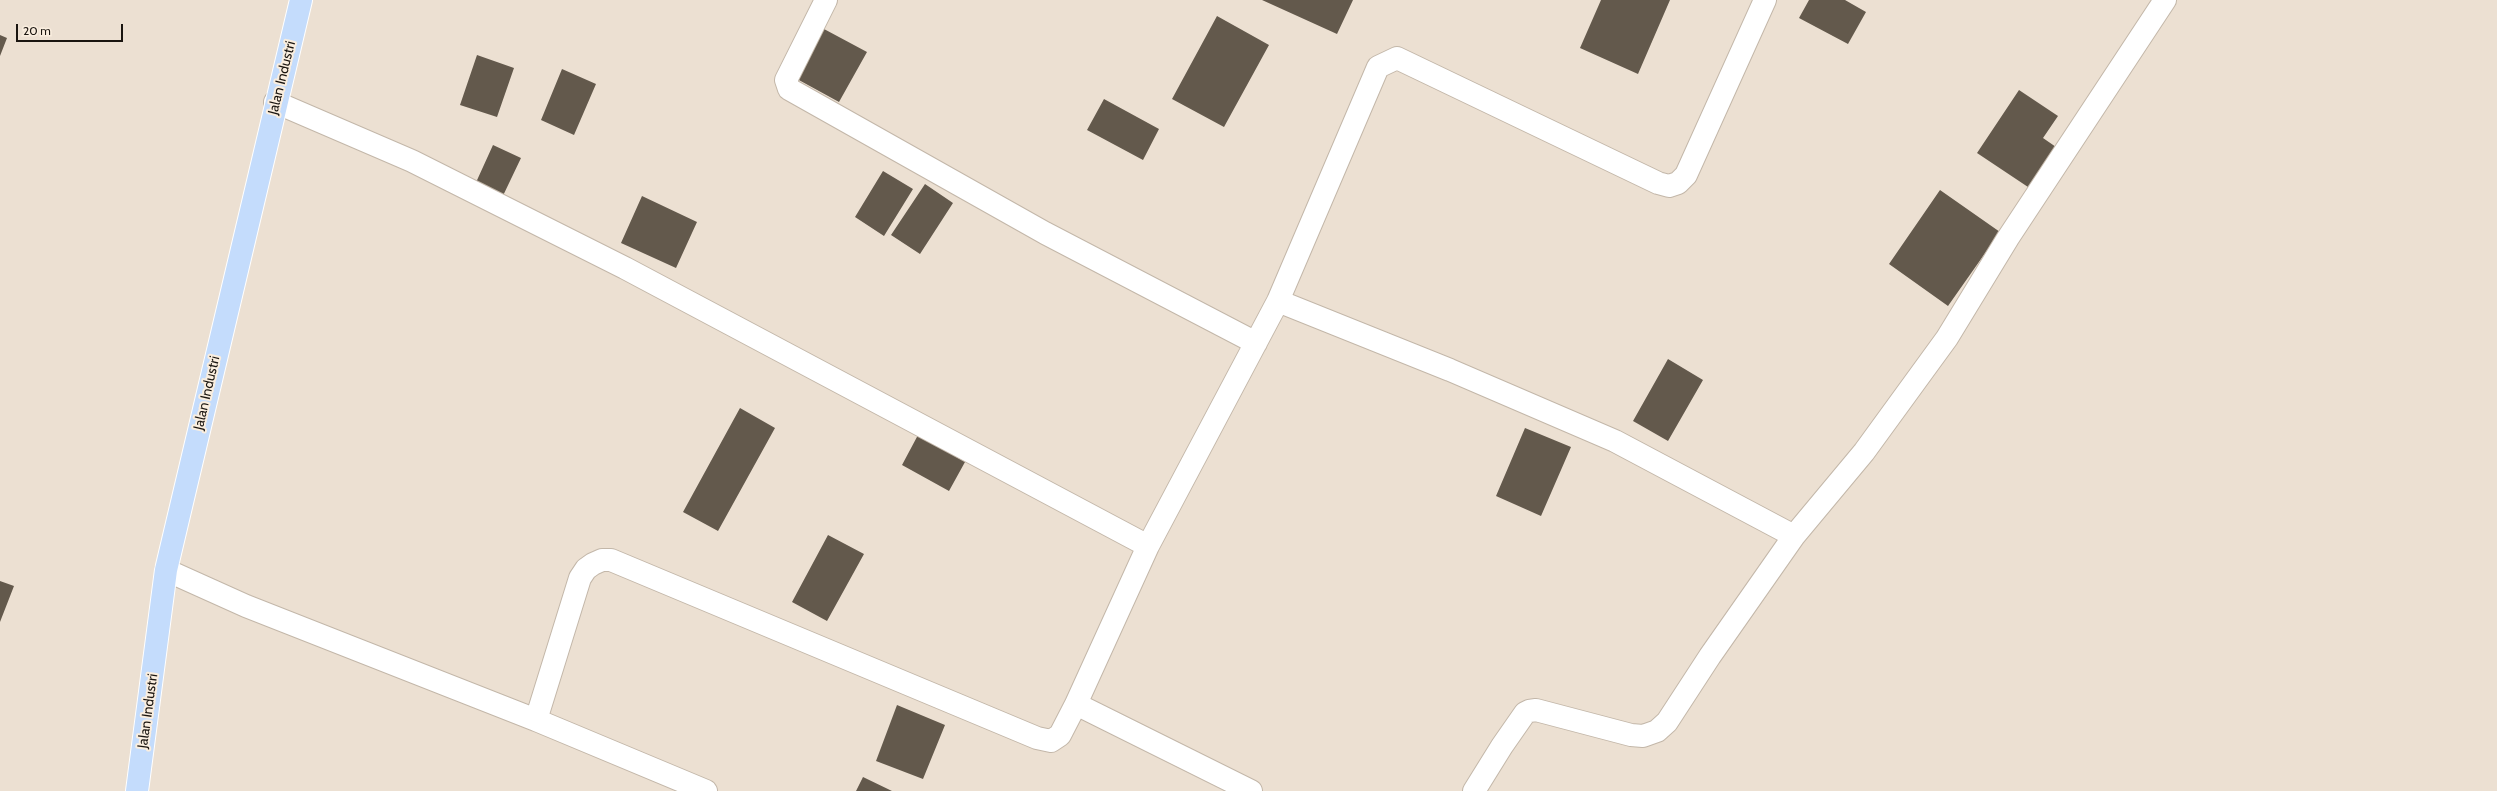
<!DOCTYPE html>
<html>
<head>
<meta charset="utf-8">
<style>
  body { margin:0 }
  #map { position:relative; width:2497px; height:791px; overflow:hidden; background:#ece0d2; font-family:Cabin,sans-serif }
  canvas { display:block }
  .scale { position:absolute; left:16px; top:24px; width:107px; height:18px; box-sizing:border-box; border:2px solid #1a1510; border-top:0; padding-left:5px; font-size:12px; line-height:14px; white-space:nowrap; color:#1a1510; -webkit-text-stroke:3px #faeedf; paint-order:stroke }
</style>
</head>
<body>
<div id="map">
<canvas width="2497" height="791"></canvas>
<div class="scale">20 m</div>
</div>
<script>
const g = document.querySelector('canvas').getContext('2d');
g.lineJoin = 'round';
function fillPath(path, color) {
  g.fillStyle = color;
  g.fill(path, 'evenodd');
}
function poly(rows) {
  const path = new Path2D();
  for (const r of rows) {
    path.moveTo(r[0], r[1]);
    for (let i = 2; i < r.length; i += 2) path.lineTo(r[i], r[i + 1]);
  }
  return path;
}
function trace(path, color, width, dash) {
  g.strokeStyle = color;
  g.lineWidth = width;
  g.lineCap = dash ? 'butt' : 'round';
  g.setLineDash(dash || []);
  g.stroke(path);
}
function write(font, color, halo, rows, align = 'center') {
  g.font = font + ' Cabin,sans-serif';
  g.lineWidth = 4;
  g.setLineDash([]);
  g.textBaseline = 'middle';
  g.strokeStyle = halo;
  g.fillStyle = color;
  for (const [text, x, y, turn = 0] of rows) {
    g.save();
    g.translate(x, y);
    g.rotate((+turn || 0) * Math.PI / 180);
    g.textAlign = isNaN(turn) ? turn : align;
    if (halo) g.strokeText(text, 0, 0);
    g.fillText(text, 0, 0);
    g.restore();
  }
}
fillPath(poly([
  [1262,0,1353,0,1337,34],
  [1601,0,1670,0,1638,74,1580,48],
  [1809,0,1845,0,1866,12,1848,44,1799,18],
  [1217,16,1269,45,1224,127,1172,99],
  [824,29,867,52,839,102,797,79],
  [0,35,7,38,0,56],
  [477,55,514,68,497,117,460,105],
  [562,69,596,84,574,135,541,120],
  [2019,90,2058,116,2043,138,2056,147,2028,187,1977,153],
  [1104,99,1159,129,1143,160,1087,130],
  [493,145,521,158,500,202,473,189],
  [883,171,913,189,884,236,855,217],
  [925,184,953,203,920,254,891,235],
  [1940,190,2000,232,1948,306,1889,264],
  [642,196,697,222,676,268,621,243],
  [1668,359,1703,380,1668,441,1633,421],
  [740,408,775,428,718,531,683,512],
  [1525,428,1571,447,1541,516,1496,496],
  [918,435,965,462,949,491,902,465],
  [828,535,864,554,827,621,792,602],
  [0,581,14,586,0,622],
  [897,705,945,725,923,779,876,761],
  [863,777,892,791,856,791]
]), '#63594c');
const street = poly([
  [826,0,786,80,789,89,1045,233,1256,343],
  [275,102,412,161,625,268,1148,546],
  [1278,301,1450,370,1615,441,1794,536],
  [166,570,246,606,536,720,580,578,586,569,593,564,602,560,611,560,1037,738,1051,741,1060,735,1076,704,1148,546,1278,301,1378,67,1397,58,1658,183,1669,186,1678,183,1686,175,1765,0],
  [1076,704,1251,791],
  [536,720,706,791],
  [1474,791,1502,746,1525,713,1529,711,1536,710,1631,735,1643,736,1657,731,1667,722,1710,656,1794,536,1864,452,1947,338,2008,238,2165,0]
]);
const primary = poly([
  [137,791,166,570,301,0]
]);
trace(street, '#c3b7a9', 24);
trace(primary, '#fff', 24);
trace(street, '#fff', 22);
trace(primary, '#c4dcfc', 22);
write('14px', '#1a1510', '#faeedf', [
  ["Jalan Industri",282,78,-76],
  ["Jalan Industri",207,393,-77],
  ["Jalan Industri",148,711,-82]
]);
</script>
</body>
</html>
